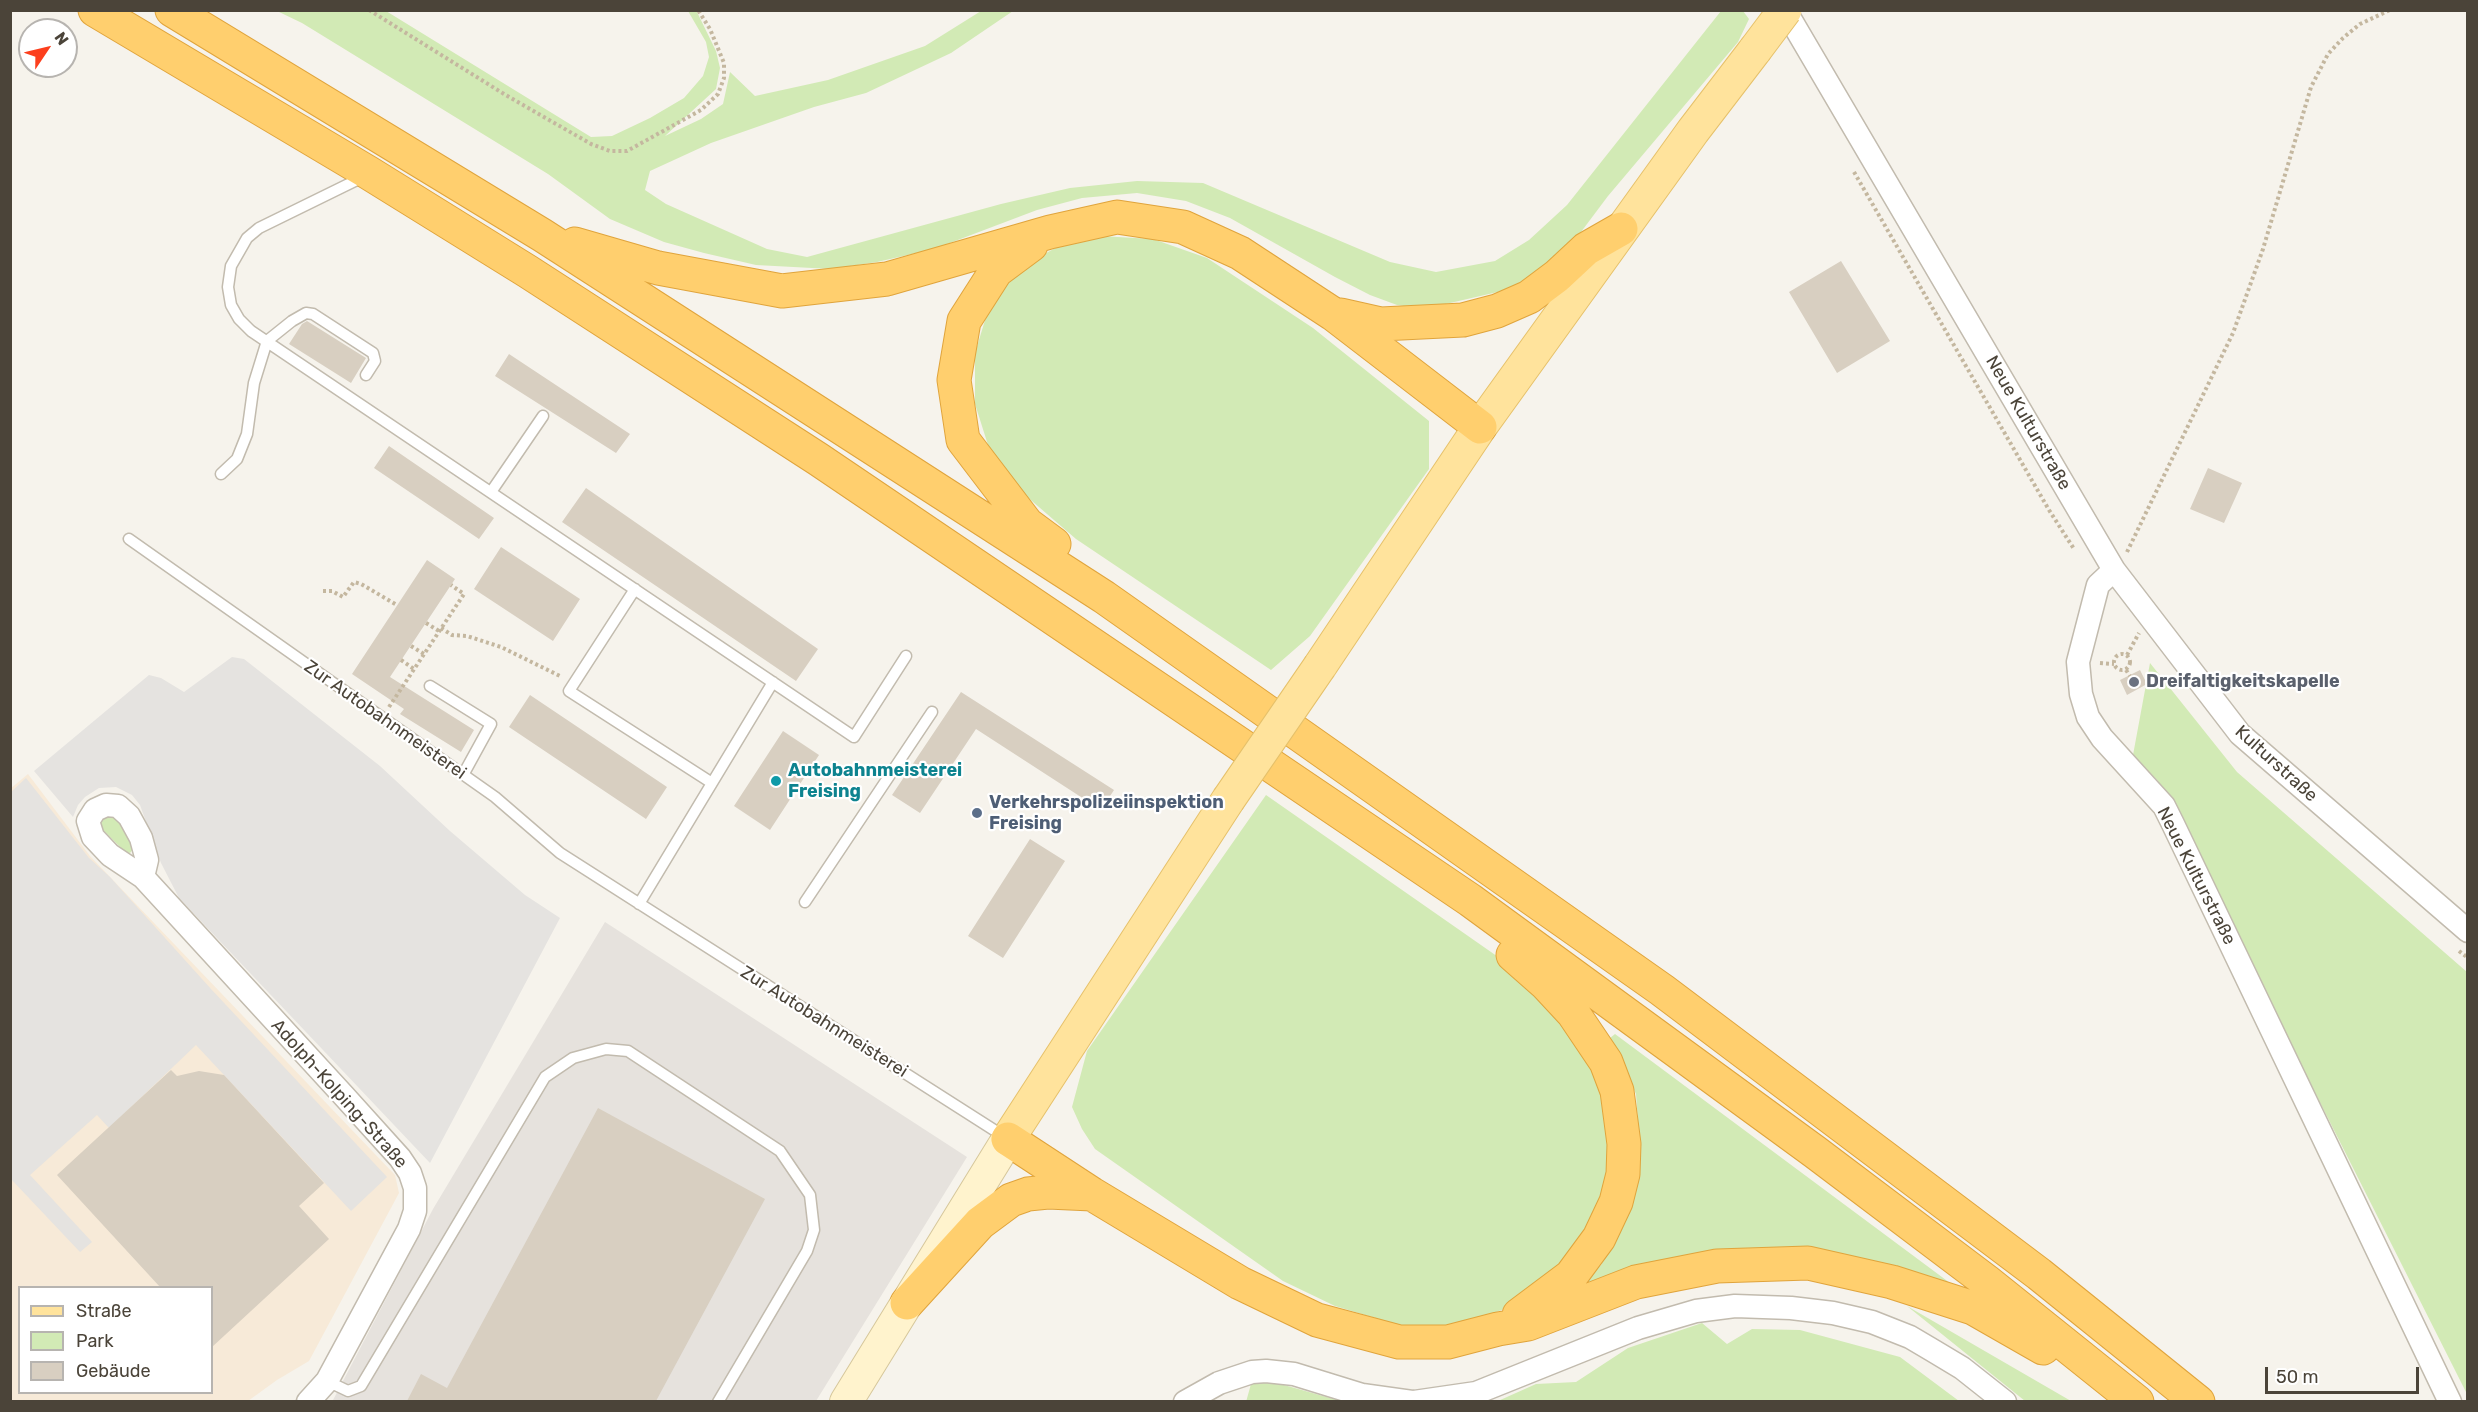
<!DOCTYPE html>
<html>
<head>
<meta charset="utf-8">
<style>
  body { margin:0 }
  #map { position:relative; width:2478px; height:1412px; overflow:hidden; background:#f6f3ec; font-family:Rubik,sans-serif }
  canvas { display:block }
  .frame { position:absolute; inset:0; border:12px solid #4b4439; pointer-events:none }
  .legend { position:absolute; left:18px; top:1286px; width:195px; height:108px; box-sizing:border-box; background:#fff; border:2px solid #b7b4b0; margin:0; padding:8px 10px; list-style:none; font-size:18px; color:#4b4439 }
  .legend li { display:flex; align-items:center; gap:12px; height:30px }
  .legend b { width:30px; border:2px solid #b7b4b0 }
  .north { position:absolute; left:18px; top:18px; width:60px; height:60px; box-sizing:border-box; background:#fff; border:2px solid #b7b4b0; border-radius:50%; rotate:55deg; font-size:16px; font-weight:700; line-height:24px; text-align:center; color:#4b4439 }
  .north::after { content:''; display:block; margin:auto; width:21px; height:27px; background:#fc3f1d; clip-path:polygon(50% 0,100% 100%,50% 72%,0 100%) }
  .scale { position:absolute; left:2265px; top:1367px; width:154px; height:27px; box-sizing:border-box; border:3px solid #4b4439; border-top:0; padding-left:8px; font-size:18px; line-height:21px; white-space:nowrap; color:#4b4439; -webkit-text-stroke:4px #fff; paint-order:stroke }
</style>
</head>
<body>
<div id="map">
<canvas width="2478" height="1412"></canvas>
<div class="frame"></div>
<ul class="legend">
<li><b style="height:8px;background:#ffe39c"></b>Straße</li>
<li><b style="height:16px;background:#d2eab5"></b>Park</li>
<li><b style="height:16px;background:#d8cfc1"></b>Gebäude</li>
</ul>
<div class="north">N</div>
<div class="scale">50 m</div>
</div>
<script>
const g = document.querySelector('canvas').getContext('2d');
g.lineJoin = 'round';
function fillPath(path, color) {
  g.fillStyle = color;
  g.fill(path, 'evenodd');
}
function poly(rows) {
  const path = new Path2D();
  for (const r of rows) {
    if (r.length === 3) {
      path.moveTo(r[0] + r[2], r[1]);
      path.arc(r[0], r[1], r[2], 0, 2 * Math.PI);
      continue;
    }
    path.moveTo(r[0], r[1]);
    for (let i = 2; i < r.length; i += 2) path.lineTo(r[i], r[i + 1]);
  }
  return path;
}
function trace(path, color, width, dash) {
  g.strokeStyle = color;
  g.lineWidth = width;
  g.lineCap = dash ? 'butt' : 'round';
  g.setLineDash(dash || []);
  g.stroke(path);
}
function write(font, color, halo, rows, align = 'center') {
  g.font = font + ' Rubik,sans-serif';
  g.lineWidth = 4.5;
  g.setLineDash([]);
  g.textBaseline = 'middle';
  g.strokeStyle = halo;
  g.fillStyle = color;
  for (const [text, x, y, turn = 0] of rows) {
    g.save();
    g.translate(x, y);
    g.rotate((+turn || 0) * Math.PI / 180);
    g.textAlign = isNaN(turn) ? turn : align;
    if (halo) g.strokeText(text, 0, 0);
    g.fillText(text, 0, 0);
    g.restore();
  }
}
fillPath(poly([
  [28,774,90,856,395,1175,399,1193,309,1361,277,1380,248,1401,11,1401,10,789],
  [20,1288,212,1288,212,1392,20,1392]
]), '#f7ead8');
fillPath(poly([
  [605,922,967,1157,816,1401,332,1402,433,1209]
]), '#e6e2dd');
fillPath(poly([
  [277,11,386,11,591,137,612,136,650,118,684,98,703,76,709,57,706,42,688,11,697,12,716,51,720,68,716,89,665,136,701,119,723,104,730,72,755,96,828,80,925,46,981,11,1013,11,951,53,866,93,814,107,711,143,650,171,645,190,666,204,767,249,807,257,1001,204,1070,188,1137,181,1203,183,1390,262,1436,272,1495,261,1529,240,1567,205,1721,11,1743,11,1749,19,1738,42,1608,196,1572,244,1536,275,1502,291,1424,309,1397,305,1370,295,1335,277,1230,218,1186,201,1137,193,1082,198,1037,210,934,249,877,262,831,269,756,265,704,253,664,242,610,219,548,174,302,23],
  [1100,236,1153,239,1207,258,1313,328,1429,421,1429,469,1310,636,1271,670,1076,539,1018,489,988,445,975,404,975,353,986,317,1007,284,1033,260,1063,244],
  [2150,663,2237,772,2467,972,2467,1394,2158,781,2133,755],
  [1266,795,1534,982,1574,1024,1612,1103,1608,1195,1557,1276,1512,1306,1470,1322,1412,1329,1335,1306,1283,1281,1095,1149,1082,1129,1072,1107,1087,1051],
  [114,815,121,823,134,848,130,853,125,852,103,830,101,823,104,818],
  [1615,1034,1950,1283,1888,1267,1793,1250,1556,1306,1601,1265,1626,1212,1640,1151,1636,1094,1610,1038],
  [1907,1306,2071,1401,2025,1401],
  [1702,1323,1727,1344,1752,1329,1800,1330,1900,1357,1959,1401,1498,1401,1536,1384,1576,1382,1628,1348],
  [1270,1381,1337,1400,1337,1401,1246,1402,1251,1384]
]), '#d2eab5');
fillPath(poly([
  [232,657,244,659,380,766,450,831,525,895,560,918,430,1163,179,898,161,863,140,805,132,795,116,787,99,788,85,797,78,805,73,817,34,771,149,675,161,678,184,692],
  [26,778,89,858,110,877,211,989,387,1177,351,1211,196,1045,109,1128,97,1115,30,1175,92,1242,80,1252,11,1179,10,793]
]), '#e5e3e0');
fillPath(poly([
  [1841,261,1890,341,1837,373,1789,292],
  [307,321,366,358,351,383,289,344,302,324],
  [509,354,630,434,616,453,495,376],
  [389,446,494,518,479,539,374,468],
  [2208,468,2242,483,2224,523,2190,509],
  [586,488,818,649,796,681,562,522],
  [501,547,580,599,553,641,474,589],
  [427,560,455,579,390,677,474,730,461,752,400,714,404,709,352,674],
  [2140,670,2147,684,2127,695,2120,680],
  [961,692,1114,790,1101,810,976,729,920,813,892,795],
  [530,695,667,787,646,819,509,727],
  [783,731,819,755,770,830,734,806],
  [1030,839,1065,861,1003,958,968,936],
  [171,1070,177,1076,199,1071,224,1075,324,1183,299,1206,329,1239,212,1347,212,1287,160,1287,57,1175],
  [598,1108,765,1199,656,1401,407,1401,421,1374,447,1388]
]), '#d8cfc1');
const lane = poly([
  [365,176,259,228,247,238,231,266,228,287,231,305,239,319,251,331,854,737,906,656],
  [221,474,237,459,247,434,254,383,267,341,292,321,306,313,313,314,373,353,375,361,366,375],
  [491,492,543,416],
  [129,539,495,797,560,853,1005,1137],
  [635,589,569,691,712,783],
  [430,686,491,724,463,775],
  [805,902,932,712],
  [639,904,773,682],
  [327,1381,348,1391,361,1386,545,1077,573,1058,606,1049,628,1051,780,1151,810,1195,814,1230,807,1251,718,1402]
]);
const street = poly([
  [1785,10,2114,570,2240,734,2468,931],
  [2114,570,2098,585,2078,662,2081,694,2088,717,2102,738,2164,806,2173,824,2450,1402],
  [143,877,147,860,141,838,129,816,118,806,106,805,95,810,88,821,93,837,110,855,143,877,344,1096,400,1158,410,1173,415,1188,415,1211,409,1229,327,1381,308,1402],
  [1185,1402,1219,1383,1252,1372,1266,1371,1294,1374,1362,1395,1412,1402],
  [1414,1402,1476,1393,1638,1328,1696,1311,1735,1306,1791,1308,1833,1313,1872,1322,1910,1337,1932,1350,1962,1368,2005,1402]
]);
const secondary = poly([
  [846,1402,1008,1139]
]);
const primary = poly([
  [1320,666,1480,427,1693,131,1755,50],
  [1008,1139,1228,800]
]);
const highway = poly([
  [95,10,369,173,527,271,818,459,1470,900,1815,1152,1986,1281,2137,1402],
  [172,10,542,235,1104,597,1662,990,2039,1274,2198,1402],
  [575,244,658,268,782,291,887,279,1050,232,1117,217,1183,227,1240,253,1333,314,1480,427],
  [1031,245,996,271,964,321,954,380,963,440,1027,524,1054,544],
  [1341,315,1381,324,1463,320,1497,311,1529,297,1557,276,1586,249,1621,229],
  [1513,955,1547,985,1573,1013,1606,1062,1617,1091,1624,1144,1623,1174,1616,1202,1599,1238,1571,1276,1519,1315],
  [1008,1139,1092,1194,1240,1283,1317,1320,1399,1342,1448,1342,1498,1329,1528,1324,1636,1282,1717,1266,1808,1263,1892,1282,1973,1308,2043,1348],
  [907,1303,980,1223,1011,1200,1028,1194,1048,1192,1092,1194]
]);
trace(lane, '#c2bbae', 13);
trace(street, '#c2bbae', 25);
trace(secondary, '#d6c79b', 34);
trace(primary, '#e6c16a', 35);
trace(highway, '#e0a43c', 35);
trace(poly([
  [369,10,504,94,591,144,610,151,627,151,701,110,718,94,724,78,724,63,710,29,698,10],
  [1854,172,2049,510,2074,549],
  [2127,552,2233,333,2263,249,2311,87,2328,54,2343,38,2360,24,2390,10],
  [323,591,332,591,343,597,354,582,361,584,397,605],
  [426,623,439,631],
  [441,628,452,635,467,636,501,647,562,677],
  [411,646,424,654],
  [2122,662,8],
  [2127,655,2139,633],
  [401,660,414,669],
  [2100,663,2114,664],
  [2126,670,2130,676],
  [389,707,464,594,451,585],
  [2459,951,2468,958]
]), '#c4b79f', 4, [3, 3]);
trace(lane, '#fff', 10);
trace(street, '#fff', 22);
trace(secondary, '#fff3cd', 32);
trace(primary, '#ffe39c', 33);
trace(highway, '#ffcf6e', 33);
const primaryBridge = poly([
  [1755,50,1785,10],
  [1228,800,1320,666]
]);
trace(primaryBridge, '#e6c16a', 35, []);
trace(primaryBridge, '#ffe39c', 33);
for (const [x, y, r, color] of [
  [2134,682,6,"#6b7280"],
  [776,781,6,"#0f9aa8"],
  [977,813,6,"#5c6f8a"]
]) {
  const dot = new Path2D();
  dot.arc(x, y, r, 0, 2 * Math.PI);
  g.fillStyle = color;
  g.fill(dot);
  trace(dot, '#fff', 2);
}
write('18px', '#4b4439', '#fff', [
  ["Neue Kulturstraße",2028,423,60],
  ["Zur Autobahnmeisterei",385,720,35],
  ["Kulturstraße",2276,764,42],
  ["Neue Kulturstraße",2196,876,63],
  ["Zur Autobahnmeisterei",824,1022,32],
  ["Adolph-Kolping-Straße",339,1094,48]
]);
write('bold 18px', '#5b616d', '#fff', [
  ["Dreifaltigkeitskapelle",2146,682]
], 'left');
write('bold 18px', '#0d838f', '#fff', [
  ["Autobahnmeisterei",788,771],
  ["Freising",788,792]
], 'left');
write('bold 18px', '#4e5e75', '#fff', [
  ["Verkehrspolizeiinspektion",989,803],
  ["Freising",989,824]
], 'left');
</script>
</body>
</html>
